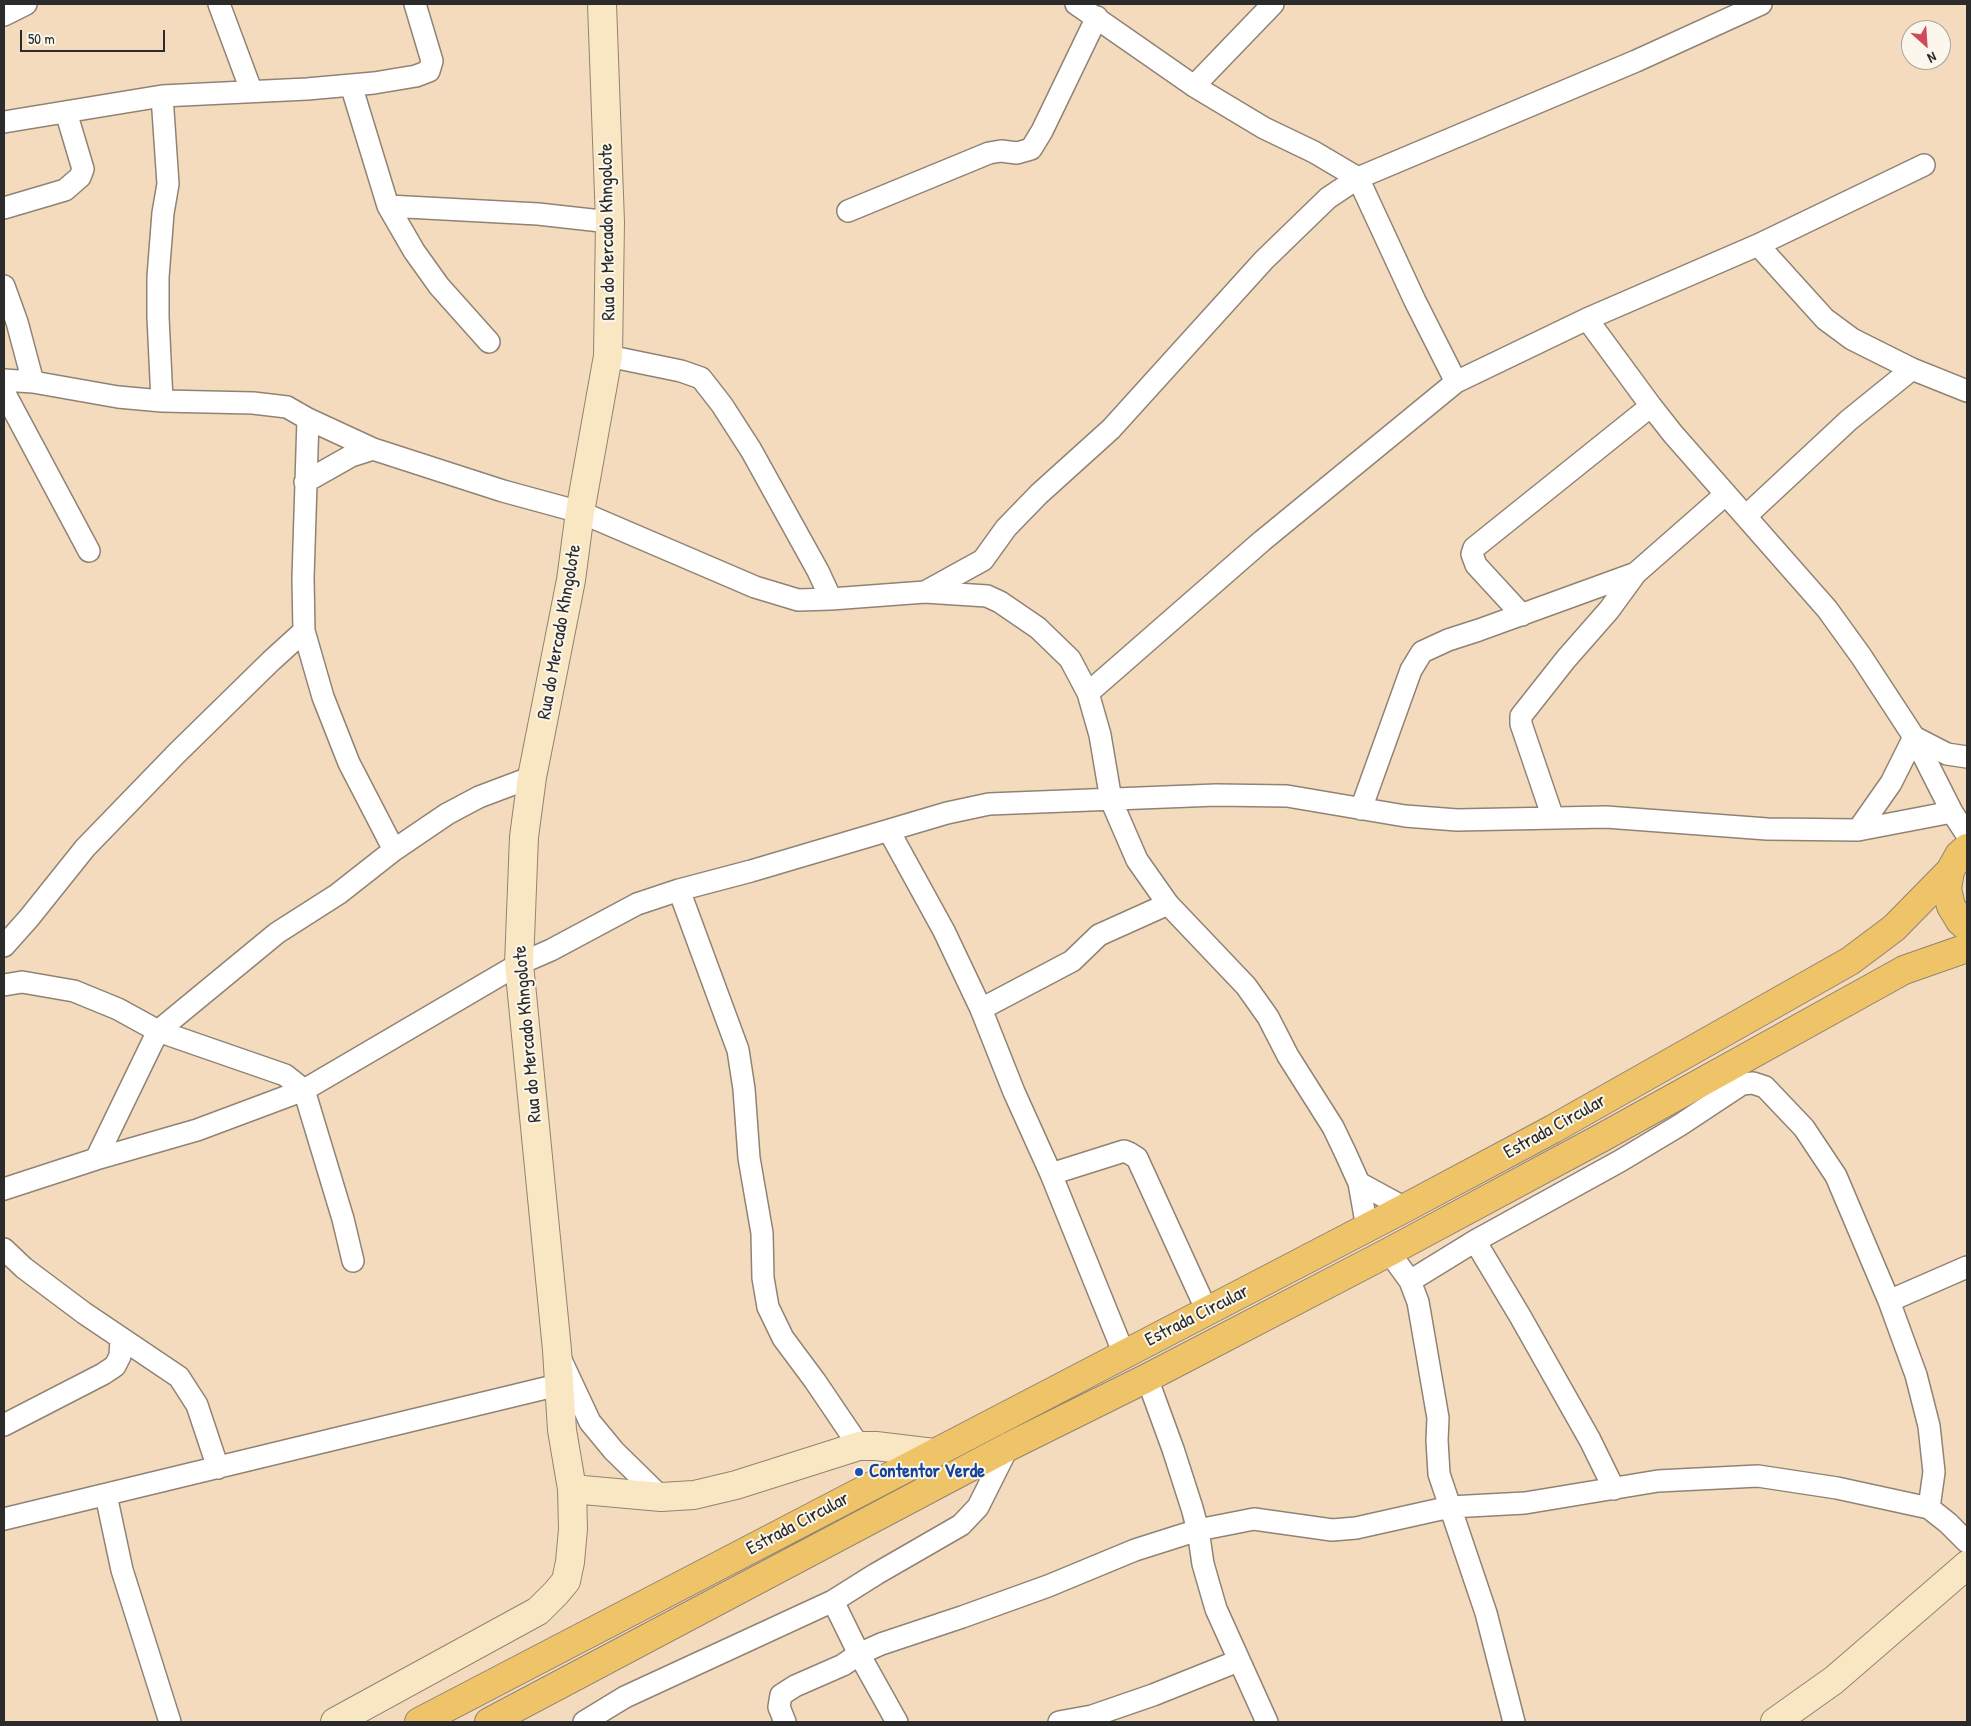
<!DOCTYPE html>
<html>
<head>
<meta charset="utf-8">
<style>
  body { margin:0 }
  #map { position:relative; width:1971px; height:1726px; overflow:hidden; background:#f4dbbe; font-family:"Patrick Hand",sans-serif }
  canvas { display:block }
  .frame { position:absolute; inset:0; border:5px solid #2b2b2b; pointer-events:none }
  .north { position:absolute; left:1901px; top:20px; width:50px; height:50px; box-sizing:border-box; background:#fbf7ec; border:1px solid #a8a59f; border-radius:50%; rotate:154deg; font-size:14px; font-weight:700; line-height:20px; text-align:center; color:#2b2b2b }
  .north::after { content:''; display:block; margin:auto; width:18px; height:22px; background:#d1495b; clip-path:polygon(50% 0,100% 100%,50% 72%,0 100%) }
  .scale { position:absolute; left:20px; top:30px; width:145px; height:22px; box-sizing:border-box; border:2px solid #2b2b2b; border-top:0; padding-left:6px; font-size:15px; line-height:18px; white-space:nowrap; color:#2b2b2b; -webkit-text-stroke:4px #fbf7ec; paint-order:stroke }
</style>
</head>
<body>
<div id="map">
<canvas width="1971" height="1726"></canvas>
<div class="frame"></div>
<div class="north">N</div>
<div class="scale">50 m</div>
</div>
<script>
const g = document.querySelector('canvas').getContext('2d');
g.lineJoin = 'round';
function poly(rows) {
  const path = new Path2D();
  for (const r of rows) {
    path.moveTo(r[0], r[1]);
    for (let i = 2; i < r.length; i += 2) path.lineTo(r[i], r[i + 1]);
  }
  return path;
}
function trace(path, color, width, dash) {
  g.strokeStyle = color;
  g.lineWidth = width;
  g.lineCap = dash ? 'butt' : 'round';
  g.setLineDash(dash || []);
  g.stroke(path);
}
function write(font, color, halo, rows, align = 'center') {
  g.font = font + ' "Patrick Hand",sans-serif';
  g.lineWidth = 4;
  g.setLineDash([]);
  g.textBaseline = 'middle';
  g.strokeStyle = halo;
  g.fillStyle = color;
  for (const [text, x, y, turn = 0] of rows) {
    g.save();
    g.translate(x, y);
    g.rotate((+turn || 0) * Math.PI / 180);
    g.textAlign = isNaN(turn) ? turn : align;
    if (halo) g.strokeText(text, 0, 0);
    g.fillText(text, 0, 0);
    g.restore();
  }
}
const street = poly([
  [219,4,251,90],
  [1076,4,1194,86,1264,128,1314,152,1358,178,1415,301,1456,382],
  [4,15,26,4],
  [351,85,388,206,414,251,439,286,489,342],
  [1194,86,1273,4],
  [4,122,162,96,307,89,374,83,416,76,429,71,432,61,415,4],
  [388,206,538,214,610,222],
  [4,208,65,190,80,177,83,169,66,112],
  [848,211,989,153,1001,151,1017,153,1031,149,1042,131,1097,17],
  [1758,245,1825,319,1852,339,1912,369,1967,391],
  [4,286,17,322,33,382],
  [1587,319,1651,406,1673,434,1827,609,1861,656,1914,737,1952,812,1967,835],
  [608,356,681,371,701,378,722,405,751,450,818,571,831,599,925,592,987,596,1000,602,1038,628,1070,659,1088,693,1100,735,1111,800,1137,860,1168,904,1246,986,1268,1017,1288,1056,1333,1127,1345,1152,1359,1183,1367,1228],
  [4,380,33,382,118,397,162,401,253,403,287,407,308,419,373,449,503,491,580,512,755,587,798,600,831,599],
  [4,392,89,551],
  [162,401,158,317,158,277,163,213,168,184,162,96],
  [308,419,303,578,304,631,323,697,349,763,394,850],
  [305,482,351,456,373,449],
  [1746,516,1849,420,1912,369],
  [925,592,983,560,1006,528,1039,494,1111,429,1264,260,1328,198,1358,178,1636,61,1761,4],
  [1522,615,1476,565,1472,554,1474,548,1651,406],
  [1088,693,1262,541,1456,382,1587,319,1758,245,1924,165],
  [1361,809,1411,670,1422,652,1448,640,1479,630,1636,573,1726,494],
  [1553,818,1521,724,1521,716,1566,659,1609,610,1636,573],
  [1858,830,1891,783,1914,737,1947,754,1967,757],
  [889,831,944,931,981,1009,1014,1092,1051,1174,1124,1354],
  [679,890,738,1050,744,1089,749,1158,762,1233,763,1278,768,1307,783,1338,815,1381,859,1446],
  [4,946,29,918,85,848,177,753,271,661,304,631],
  [4,985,22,982,74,991,118,1009,158,1031,285,1075,304,1090,343,1219,353,1261],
  [981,1009,1072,961,1099,935,1168,904],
  [96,1159,158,1031,277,933,338,894,394,850,447,814,479,797,532,777],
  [1051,1174,1124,1151,1129,1153,1137,1158,1207,1311],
  [1359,1183,1405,1208],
  [4,1189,96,1159,197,1130,304,1090,519,964,551,950,637,904,679,890,751,871,947,813,989,804,1216,795,1287,796,1405,816,1457,820,1606,817,1767,829,1858,830,1952,812],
  [1475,1241,1520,1316,1590,1440,1614,1489],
  [4,1249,24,1268,84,1313,179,1377,197,1405,218,1468],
  [1389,1252,1410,1281,1418,1302,1438,1418,1437,1440,1439,1474,1486,1613,1514,1722],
  [1410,1281,1475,1241,1620,1161,1680,1125,1742,1084,1753,1083,1765,1087,1804,1128,1836,1176,1889,1301,1916,1375,1929,1426,1934,1472,1929,1508],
  [1889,1301,1967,1267],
  [561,1360,590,1422,614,1451,661,1497],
  [1147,1378,1173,1449,1192,1508,1198,1530,1203,1564,1216,1609,1267,1722],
  [4,1425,103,1374,115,1366,120,1356,121,1339],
  [106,1495,122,1570,170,1722],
  [4,1519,558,1385],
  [833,1601,859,1654,897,1722],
  [584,1722,625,1697,833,1601,876,1574,961,1525,978,1507,1008,1447],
  [785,1722,779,1707,781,1695,795,1686,843,1665,859,1654,881,1644,962,1617,1048,1586,1135,1550,1198,1530,1254,1519,1332,1530,1356,1528,1450,1507,1525,1503,1658,1481,1758,1476,1837,1488,1929,1508,1948,1523,1967,1542],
  [1059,1722,1092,1716,1153,1695,1238,1661]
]);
const secondary = poly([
  [602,4,610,222,608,356,580,512,571,580,532,777,524,837,519,964,557,1350,562,1430,572,1489,661,1497,694,1495,736,1485,859,1446,876,1446,934,1453],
  [335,1722,538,1611,556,1593,566,1581,570,1562,573,1529,572,1489],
  [1775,1722,1834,1680,1967,1565]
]);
const primary = poly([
  [1967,848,1959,855,1950,871,1947,889,1951,906,1960,921,1967,927],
  [419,1722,1405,1208,1553,1129,1850,961,1894,928,1950,871],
  [489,1722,1008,1447,1147,1378,1389,1252,1601,1138,1904,970,1967,948]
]);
trace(street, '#908374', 24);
trace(secondary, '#908374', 30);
trace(primary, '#908374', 30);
trace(street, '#fff', 21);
trace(secondary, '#f9e7c3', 28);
trace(primary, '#efc469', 28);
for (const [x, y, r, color] of [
  [859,1472,5,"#1a4fb4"]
]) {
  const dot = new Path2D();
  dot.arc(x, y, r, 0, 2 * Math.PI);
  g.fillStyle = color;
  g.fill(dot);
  trace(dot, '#fbf7ec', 2);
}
write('19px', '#2b2b2b', '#fbf7ec', [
  ["Rua do Mercado Khngolote",608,232,-91],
  ["Rua do Mercado Khngolote",560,632,-80],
  ["Rua do Mercado Khngolote",528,1034,-95],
  ["Estrada Circular",1555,1127,-29],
  ["Estrada Circular",1197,1316,-27],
  ["Estrada Circular",798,1524,-28]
]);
write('bold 19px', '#164399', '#fbf7ec', [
  ["Contentor Verde",869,1472]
], 'left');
</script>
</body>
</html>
